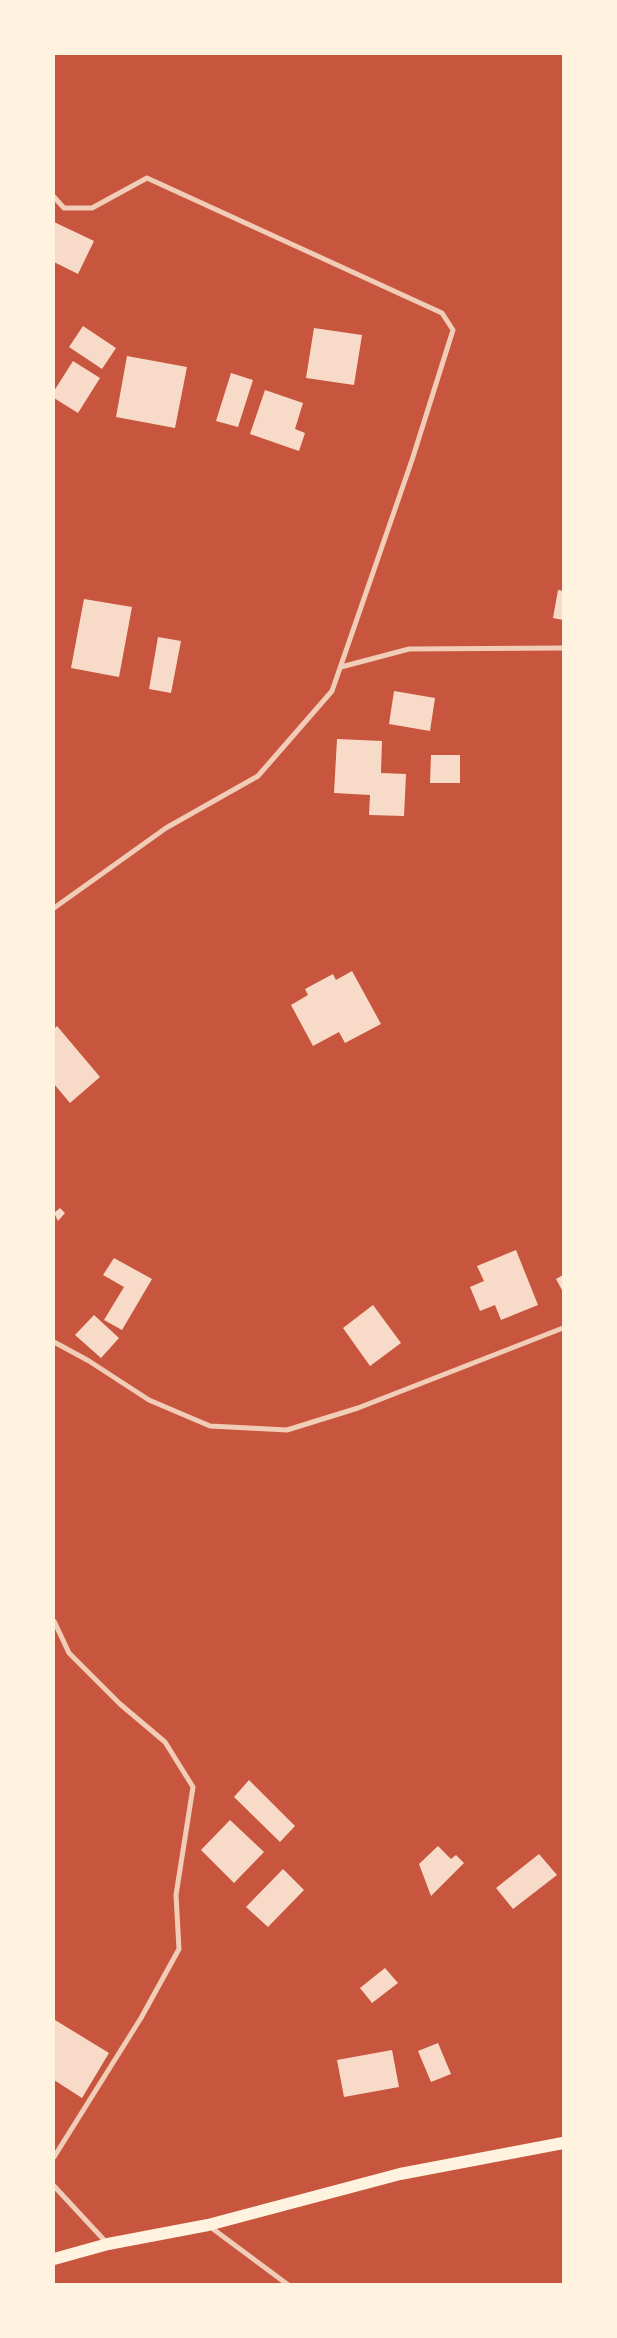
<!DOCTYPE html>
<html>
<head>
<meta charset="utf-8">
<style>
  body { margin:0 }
  #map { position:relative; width:617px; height:2338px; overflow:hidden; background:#c8553d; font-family:"Nunito Sans",sans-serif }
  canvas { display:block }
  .frame { position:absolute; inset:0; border:55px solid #fff3e0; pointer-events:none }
</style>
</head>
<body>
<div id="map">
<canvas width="617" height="2338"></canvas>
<div class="frame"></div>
</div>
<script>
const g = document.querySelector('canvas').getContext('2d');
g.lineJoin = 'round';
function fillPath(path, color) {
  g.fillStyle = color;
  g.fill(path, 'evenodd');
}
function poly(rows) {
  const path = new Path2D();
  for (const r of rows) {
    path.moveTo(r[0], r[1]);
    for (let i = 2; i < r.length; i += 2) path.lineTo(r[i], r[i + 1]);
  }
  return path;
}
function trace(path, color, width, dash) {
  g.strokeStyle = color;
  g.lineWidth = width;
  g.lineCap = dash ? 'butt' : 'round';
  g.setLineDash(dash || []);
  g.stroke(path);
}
fillPath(poly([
  [54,222,94,241,78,274,54,262],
  [83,326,116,348,102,369,69,347],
  [314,328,362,335,354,385,306,378],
  [127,356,187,367,175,428,116,417],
  [73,361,100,378,78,413,54,398,54,391],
  [231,373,253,380,238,427,216,421],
  [265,390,303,403,295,429,305,433,299,451,250,434],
  [558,590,563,591,563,620,553,618],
  [84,599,132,607,119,677,71,668],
  [158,637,181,641,171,693,149,689],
  [394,691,435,698,430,731,389,724],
  [337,739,382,741,381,773,406,774,404,816,369,815,370,795,334,793],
  [431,755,460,755,460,783,430,783],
  [352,971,381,1024,345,1043,339,1032,313,1046,291,1005,308,995,305,989,333,974,336,980],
  [57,1026,100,1077,70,1103,54,1084,54,1029],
  [60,1208,65,1213,58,1221,54,1213],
  [516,1250,538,1305,501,1320,495,1305,480,1311,470,1287,484,1281,477,1266],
  [114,1258,152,1279,122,1330,104,1320,124,1287,103,1275],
  [563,1275,563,1292,556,1279],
  [373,1305,401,1343,370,1366,343,1328],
  [94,1315,119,1338,101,1358,75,1335],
  [249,1780,295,1826,280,1842,234,1797],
  [230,1820,264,1852,234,1883,201,1850],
  [438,1846,451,1859,456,1855,464,1863,431,1896,419,1864],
  [539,1854,557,1875,513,1909,496,1888],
  [283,1869,304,1890,268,1927,246,1907],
  [385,1968,398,1983,372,2003,360,1988],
  [55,2020,109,2053,82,2098,54,2080],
  [438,2043,451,2074,431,2082,418,2051],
  [392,2050,399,2087,344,2097,337,2060]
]), '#f7dbc8');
trace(poly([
  [54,197,64,208,92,208,147,178,442,313,453,330,412,460,332,691,258,776,166,828,54,908],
  [341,667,409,649,563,648],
  [54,1342,89,1361,149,1400,210,1426,287,1430,358,1408,563,1328],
  [54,1621,69,1653,120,1704,165,1742,193,1787,176,1895,179,1949,141,2018,54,2157],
  [54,2186,106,2242],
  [209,2226,287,2284]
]), '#f1ccb7', 5);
trace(poly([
  [54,2259,108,2244,208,2225,400,2174,563,2143]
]), '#fff3e0', 12);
</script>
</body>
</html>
